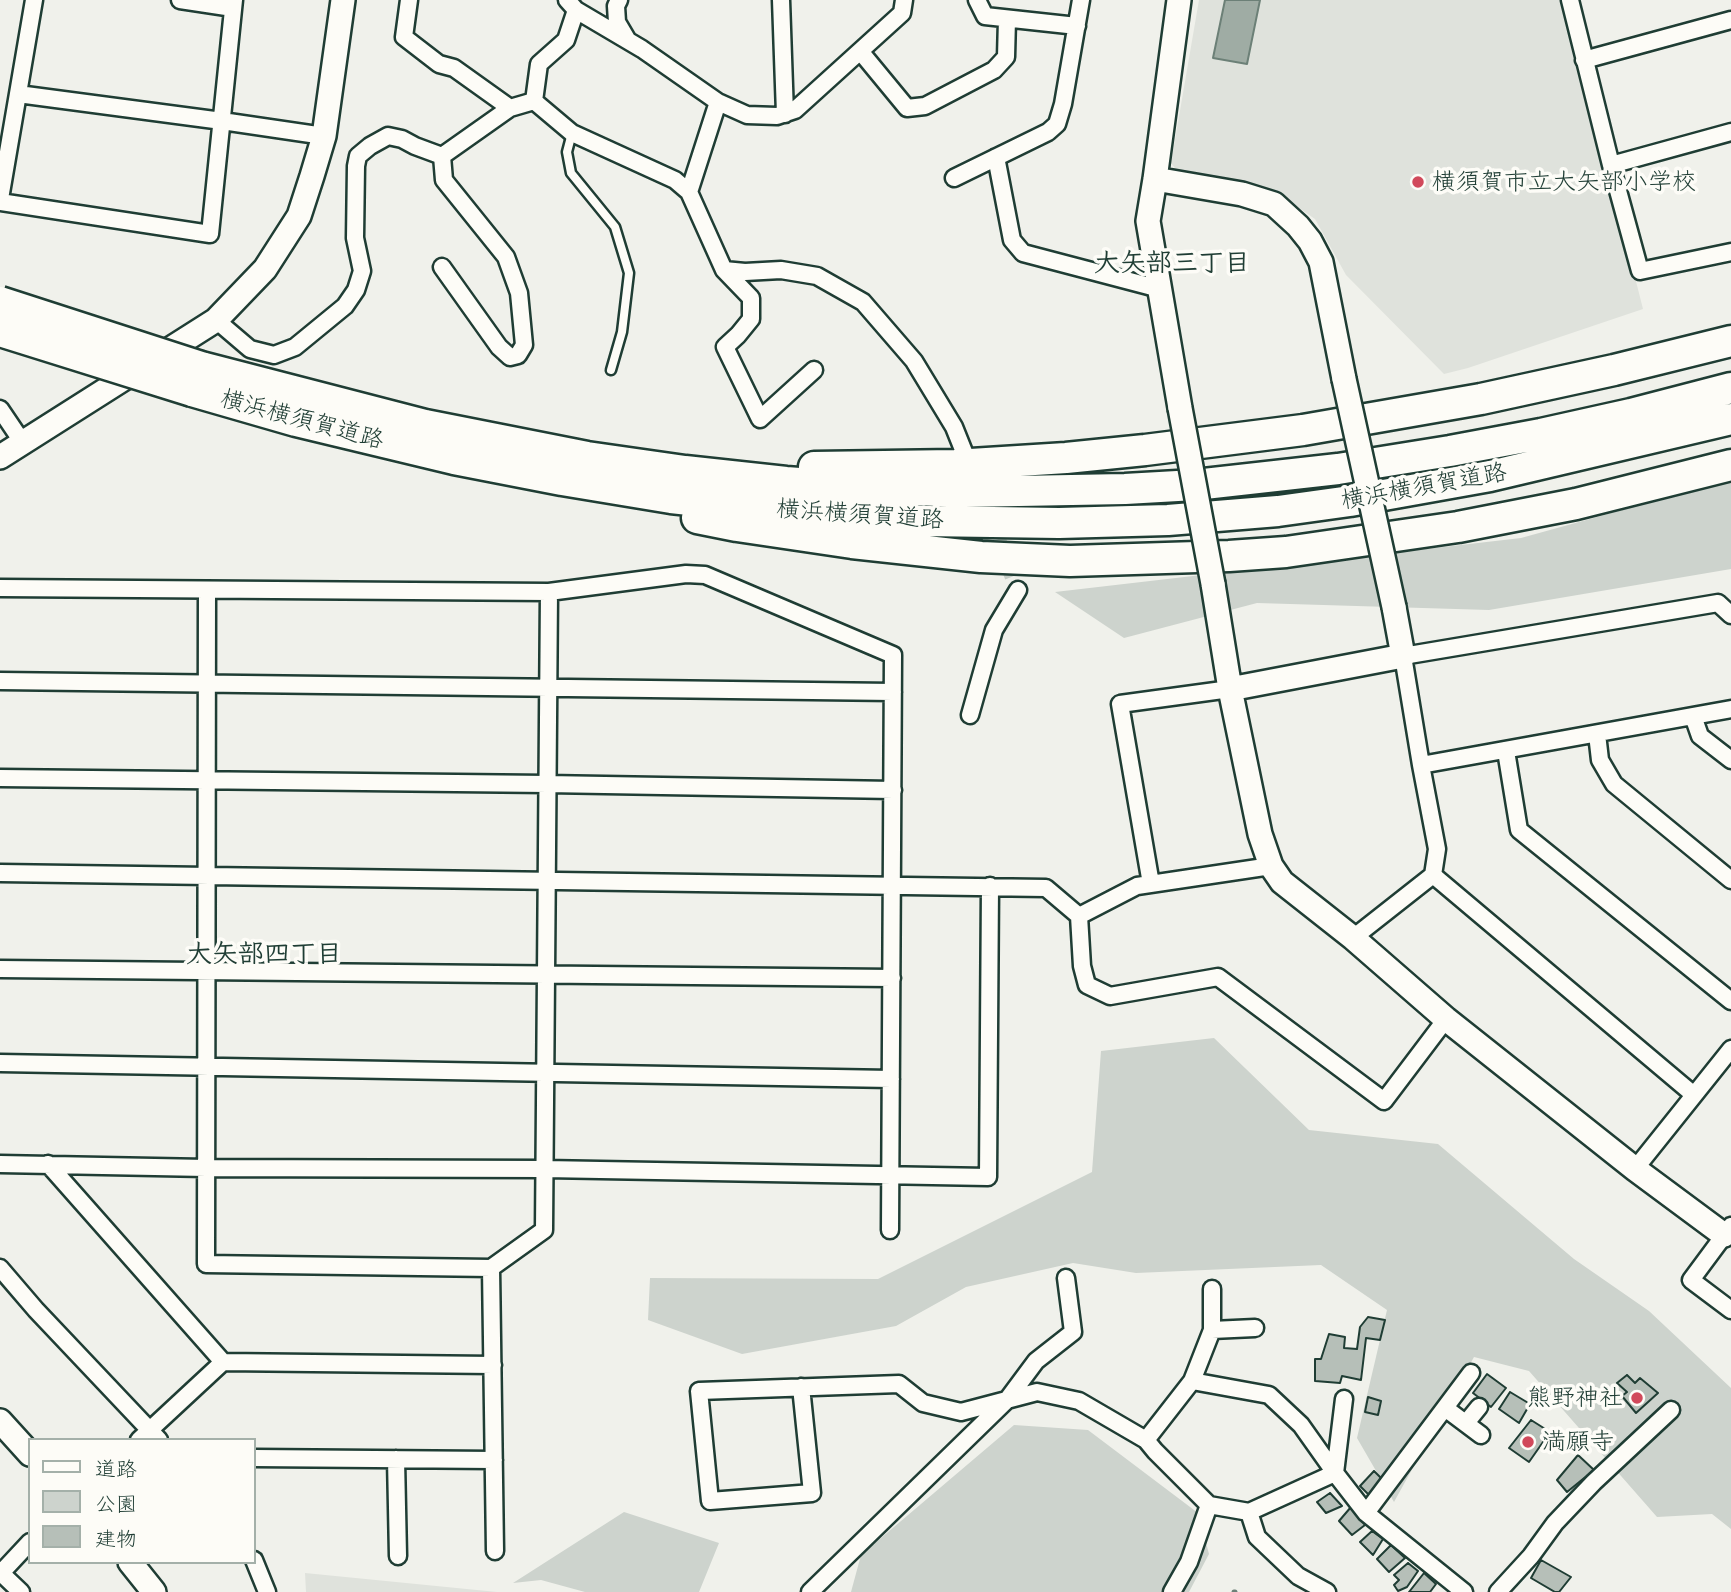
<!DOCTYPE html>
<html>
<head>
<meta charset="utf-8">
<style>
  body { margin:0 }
  #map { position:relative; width:1731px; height:1592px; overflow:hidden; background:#f0f1eb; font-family:"Playpen Sans","Klee One",sans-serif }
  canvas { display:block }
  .legend { position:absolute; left:28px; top:1438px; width:228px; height:126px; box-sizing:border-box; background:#fdfcf7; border:2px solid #a4b0a9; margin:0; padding:9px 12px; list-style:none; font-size:21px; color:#1f3d34 }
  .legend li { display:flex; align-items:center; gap:14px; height:35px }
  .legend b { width:35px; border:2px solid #a4b0a9 }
</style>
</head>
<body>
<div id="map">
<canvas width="1731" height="1592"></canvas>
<ul class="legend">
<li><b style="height:9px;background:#fdfcf7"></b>道路</li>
<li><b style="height:19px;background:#cdd3cd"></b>公園</li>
<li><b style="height:19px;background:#b6bfb8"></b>建物</li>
</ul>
</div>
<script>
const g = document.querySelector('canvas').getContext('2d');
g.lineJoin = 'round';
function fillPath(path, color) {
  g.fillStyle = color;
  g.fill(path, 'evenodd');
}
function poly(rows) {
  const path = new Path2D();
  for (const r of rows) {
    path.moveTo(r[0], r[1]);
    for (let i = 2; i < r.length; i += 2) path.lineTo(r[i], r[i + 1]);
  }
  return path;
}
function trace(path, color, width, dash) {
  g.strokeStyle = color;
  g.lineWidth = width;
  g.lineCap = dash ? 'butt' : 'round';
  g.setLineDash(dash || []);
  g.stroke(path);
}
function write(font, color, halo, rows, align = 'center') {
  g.font = font + ' "Playpen Sans","Klee One",sans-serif';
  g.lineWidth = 7;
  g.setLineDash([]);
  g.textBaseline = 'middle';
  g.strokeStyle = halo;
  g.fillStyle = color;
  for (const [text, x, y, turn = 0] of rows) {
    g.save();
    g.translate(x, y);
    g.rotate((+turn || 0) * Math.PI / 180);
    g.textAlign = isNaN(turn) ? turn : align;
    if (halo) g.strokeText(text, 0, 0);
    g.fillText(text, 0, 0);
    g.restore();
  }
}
fillPath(poly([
  [1199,0,1565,0,1643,309,1468,368,1444,374,1346,275,1315,219,1274,191,1178,172,1171,163],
  [305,1573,497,1592,306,1592]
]), '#dfe2dc');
fillPath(poly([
  [1731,480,1731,569,1489,610,1257,603,1124,638,1055,592,1521,538],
  [1214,1038,1309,1130,1438,1144,1574,1259,1649,1311,1731,1388,1731,1529,1712,1514,1657,1517,1529,1371,1474,1357,1394,1502,1357,1438,1387,1310,1321,1265,1136,1273,1073,1263,966,1287,896,1326,742,1354,648,1320,650,1278,878,1279,1092,1172,1101,1051],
  [1014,1425,1088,1430,1198,1513,1209,1554,1189,1592,851,1592,861,1555],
  [624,1512,719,1543,699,1592,585,1592,541,1580,513,1583]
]), '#cdd3cd');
const water = poly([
  [1225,0,1260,0,1247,64,1213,58,1225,0]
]);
fillPath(water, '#9faca4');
trace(water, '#6c8077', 2);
trace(poly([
  [1234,1592,1235,1592]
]), '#6c8077', 5);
const building = poly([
  [1368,1317,1385,1320,1380,1340,1366,1338,1361,1380,1342,1376,1340,1383,1315,1381,1315,1359,1321,1359,1329,1334,1345,1337,1344,1348,1357,1349,1360,1327,1368,1317],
  [1487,1374,1506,1388,1491,1407,1473,1393,1487,1374],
  [1627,1375,1635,1383,1640,1378,1658,1393,1636,1413,1622,1396,1627,1392,1617,1383,1627,1375],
  [1510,1392,1530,1404,1519,1423,1499,1409,1510,1392],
  [1368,1397,1381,1401,1378,1415,1365,1412,1368,1397],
  [1531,1420,1550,1432,1529,1462,1509,1448,1531,1420],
  [1578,1455,1594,1470,1567,1492,1557,1480,1578,1455],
  [1374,1471,1384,1481,1371,1497,1360,1486,1374,1471],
  [1330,1493,1342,1506,1326,1513,1317,1502,1330,1493],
  [1351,1507,1365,1525,1352,1535,1339,1521,1351,1507],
  [1372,1531,1383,1539,1373,1555,1360,1542,1372,1531],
  [1391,1545,1405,1558,1389,1572,1377,1559,1391,1545],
  [1541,1560,1571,1577,1559,1592,1555,1592,1531,1578,1541,1560],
  [1408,1563,1418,1571,1407,1587,1398,1591,1394,1585,1399,1580,1394,1575,1408,1563],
  [1424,1573,1436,1584,1430,1592,1409,1592,1424,1573]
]);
fillPath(building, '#b6bfb8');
trace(building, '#1f3d34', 2);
trace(poly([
  [989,517,1018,590]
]), '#c6cdc6', 16, [16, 8]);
const lane = poly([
  [572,133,567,152,571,173,615,227,629,273,622,332,611,370]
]);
const street = poly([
  [180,0,233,8],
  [409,0,404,37,439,64,454,68,510,108],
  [619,0,616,6,617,22,627,39],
  [781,0,785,114],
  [977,0,985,16,1077,26],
  [1570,0,1611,165,1640,271,1731,252],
  [576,10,642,49,718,102,747,115,777,116,795,110,902,13,904,0],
  [860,51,907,108,925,106,994,70,1006,57,1007,19],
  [1584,60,1731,20],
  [18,94,222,121,324,136],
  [534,101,572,133,675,180,689,192,724,270,751,298,751,319,738,335,725,347,760,419,814,370],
  [442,156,510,108,534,101,539,64,566,40,576,10,567,0],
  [996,157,1012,240,1023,253,1160,289],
  [1611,165,1731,132],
  [954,178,1048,132,1057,124,1063,104,1081,0],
  [689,192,718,102],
  [0,199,34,0],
  [0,202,210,234,234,0],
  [724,270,745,272,781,270,817,276,863,302,914,361,954,427,964,452],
  [216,320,250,349,274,355,295,347,345,306,356,290,362,271,355,238,356,166,358,156,370,146,388,136,402,139,415,146,442,156,444,180,506,257,519,293,524,345,518,355,510,357,499,347,442,267],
  [0,409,23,443],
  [0,588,549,592,686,574,705,575,893,655,890,1230],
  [207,590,206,1264,491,1268,544,1230,549,592],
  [0,681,893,692],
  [970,715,994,630,1018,590],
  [1693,716,1700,736,1731,760],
  [1597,734,1600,760,1614,784,1731,880],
  [1506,751,1519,830,1731,1001],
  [1421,765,1731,709],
  [0,778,547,784,893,790],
  [0,873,1046,888,1079,916,1137,886,1271,866],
  [1433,875,1694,1095],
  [1151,884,1120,704,1230,689],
  [1079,916,1082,966,1087,985,1110,996,1218,977,1384,1101,1446,1019],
  [1353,938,1433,875,1437,849,1421,765,1403,656,1718,603,1731,615],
  [0,969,892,978],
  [0,1063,891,1079],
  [0,1164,206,1168,545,1169,988,1177,990,886],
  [48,1164,223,1362,139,1440],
  [1635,1169,1731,1049],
  [1731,1226,1691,1280,1731,1310],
  [0,1268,36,1310,159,1440],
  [491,1268,495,1551],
  [1212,1330,1255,1328],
  [223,1362,493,1365],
  [1192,1381,1269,1395,1301,1425,1335,1473,1344,1399],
  [801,1387,812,1493,710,1501,699,1391,899,1384,923,1403,961,1412,1037,1392,1079,1401,1146,1440,1155,1451,1209,1505,1249,1512,1257,1537,1298,1576,1327,1592],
  [1445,1408,1481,1435],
  [1466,1423,1479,1407],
  [1146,1440,1192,1381,1212,1330,1212,1289],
  [254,1458,494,1460],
  [396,1459,398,1556],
  [1249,1512,1335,1473,1366,1513,1464,1592],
  [1366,1513,1471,1373],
  [254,1560,267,1592],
  [0,1572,21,1592],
  [1,1573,30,1542],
  [810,1592,1007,1400,1036,1361,1073,1332,1066,1278],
  [1172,1592,1189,1562,1209,1505],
  [1498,1592,1531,1556,1555,1523,1594,1482,1671,1410]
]);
const secondary = poly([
  [1179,0,1155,179,1148,221,1180,408],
  [1155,179,1242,194,1274,204,1298,226,1310,241,1321,262,1344,379],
  [0,457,216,320,265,269,299,216,312,176,324,136,343,0],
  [1213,584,1230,689,1260,834,1271,866,1282,882,1353,938,1446,1019,1635,1169,1724,1235],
  [1230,689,1403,656,1394,607],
  [0,1421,30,1454],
  [130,1562,154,1592]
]);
const highway = poly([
  [201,367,425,425,587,457,685,471,786,482,864,488,965,492,1125,489,1195,485,1338,469,1450,451,1541,434,1631,414,1731,388],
  [192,391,296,421,454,459,562,480,671,498,828,515,925,521,1059,523,1168,520,1278,511,1350,501,1490,476,1731,419],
  [814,467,955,465,1066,458,1145,450,1303,430,1481,399,1614,370,1731,341],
  [697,518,737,526,852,543,981,557,1070,561,1229,556,1286,552,1458,527,1576,504,1731,465]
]);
trace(lane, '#1f3d34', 13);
trace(street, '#1f3d34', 21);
trace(secondary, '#1f3d34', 28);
trace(highway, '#1f3d34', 35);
trace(lane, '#fdfcf7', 8);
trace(street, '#fdfcf7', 16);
trace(secondary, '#fdfcf7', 23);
trace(highway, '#fdfcf7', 30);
const secondaryBridge = poly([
  [1344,379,1394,607],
  [1180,408,1213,584]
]);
const highwayBridge = poly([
  [0,302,201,367],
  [0,331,192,391]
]);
trace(secondaryBridge, '#1f3d34', 28, []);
trace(highwayBridge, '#1f3d34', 35, []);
trace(secondaryBridge, '#fdfcf7', 23);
trace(highwayBridge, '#fdfcf7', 30);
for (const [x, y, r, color] of [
  [1418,182,7,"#d1495b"],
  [1637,1398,7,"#d1495b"],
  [1528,1442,7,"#d1495b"]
]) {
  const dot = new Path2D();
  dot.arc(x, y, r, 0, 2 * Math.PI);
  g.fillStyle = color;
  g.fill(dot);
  trace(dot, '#fdfcf7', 2.5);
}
write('24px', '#1f3d34', '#fdfcf7', [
  ["横須賀市立大矢部小学校",1432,182],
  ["熊野神社",1623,1398,"right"],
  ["満願寺",1542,1442]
], 'left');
write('24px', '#1f3d34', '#fdfcf7', [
  ["横浜横須賀道路",302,420,15],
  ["横浜横須賀道路",1424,487,-10],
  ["横浜横須賀道路",860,515,4]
]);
write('bold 26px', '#1f3d34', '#fdfcf7', [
  ["大矢部三丁目",1172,264],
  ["大矢部四丁目",264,955]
]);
</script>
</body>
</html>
